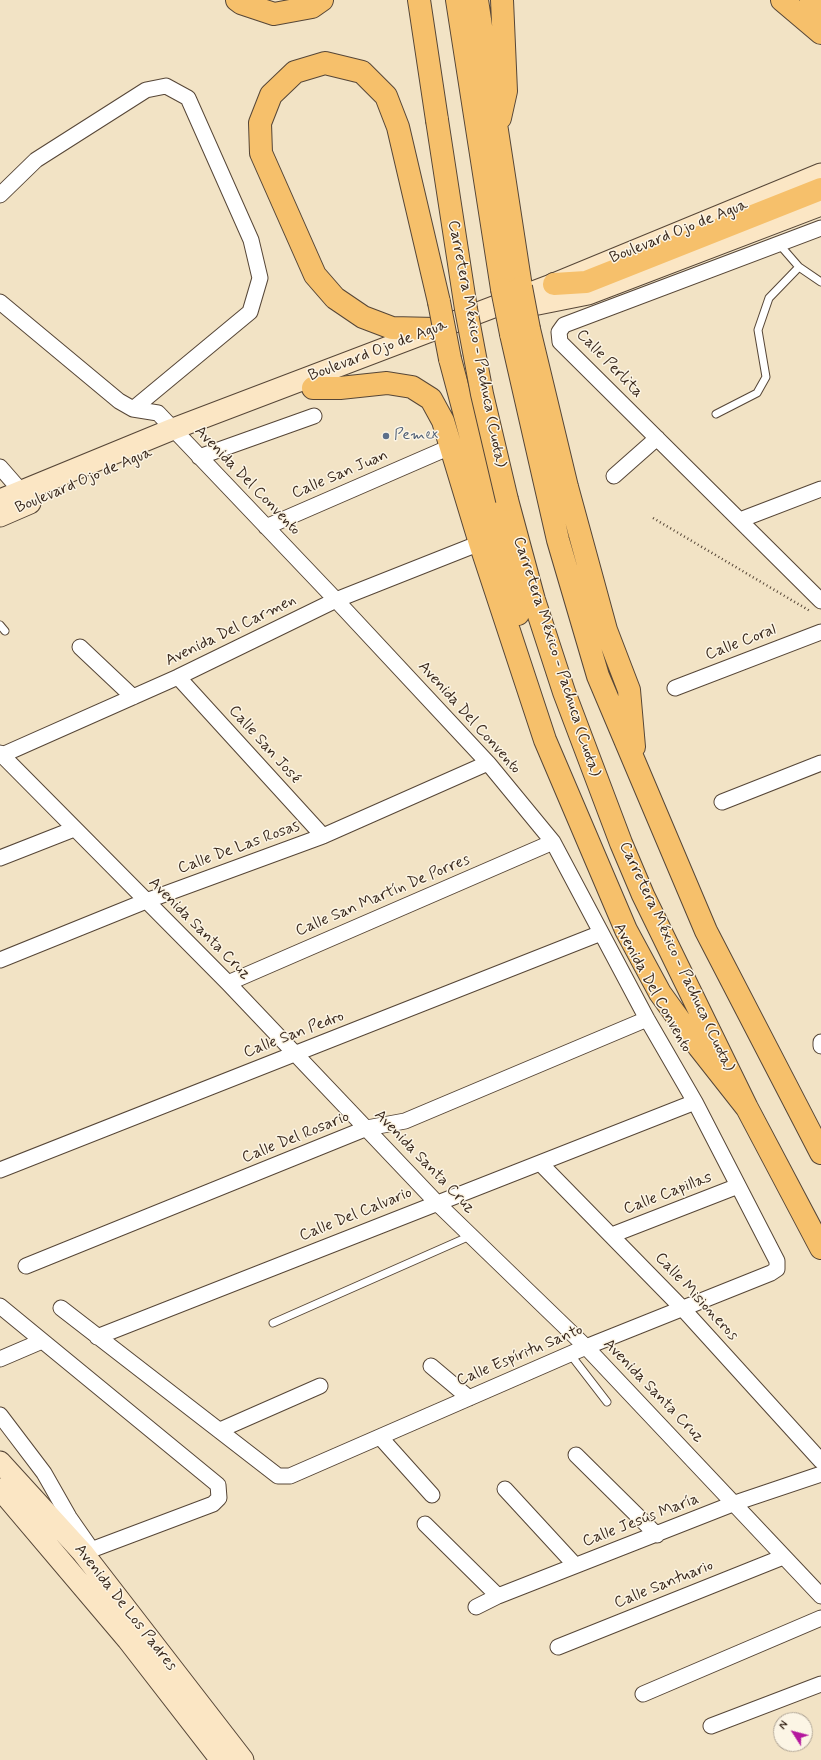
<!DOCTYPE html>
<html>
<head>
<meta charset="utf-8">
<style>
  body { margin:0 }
  #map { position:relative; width:821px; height:1760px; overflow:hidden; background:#f2e3c5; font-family:Mynerve,sans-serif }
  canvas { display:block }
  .north { position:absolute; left:773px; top:1712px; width:40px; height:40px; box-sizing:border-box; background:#fcf5e5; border:1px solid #afa495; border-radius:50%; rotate:306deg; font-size:11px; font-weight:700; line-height:16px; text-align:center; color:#3b2a1e }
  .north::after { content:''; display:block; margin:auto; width:14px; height:18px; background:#b5179e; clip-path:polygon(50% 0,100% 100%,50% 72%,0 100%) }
</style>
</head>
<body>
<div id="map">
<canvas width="821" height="1760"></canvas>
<div class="north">N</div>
</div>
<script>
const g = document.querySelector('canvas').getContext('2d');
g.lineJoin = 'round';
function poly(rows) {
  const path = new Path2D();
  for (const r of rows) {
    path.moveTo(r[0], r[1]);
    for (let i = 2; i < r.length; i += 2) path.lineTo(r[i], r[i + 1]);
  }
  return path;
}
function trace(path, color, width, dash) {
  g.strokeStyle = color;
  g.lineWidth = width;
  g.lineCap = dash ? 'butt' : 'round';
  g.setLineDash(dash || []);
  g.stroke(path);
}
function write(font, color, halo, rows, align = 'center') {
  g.font = font + ' Mynerve,sans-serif';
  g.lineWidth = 3;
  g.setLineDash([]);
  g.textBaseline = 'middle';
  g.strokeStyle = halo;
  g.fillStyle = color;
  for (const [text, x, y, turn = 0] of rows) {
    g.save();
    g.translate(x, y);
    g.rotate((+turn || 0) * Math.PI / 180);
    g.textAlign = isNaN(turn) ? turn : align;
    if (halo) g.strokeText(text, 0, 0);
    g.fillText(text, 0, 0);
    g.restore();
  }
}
const lane = poly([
  [779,244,799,267,821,282],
  [716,414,757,393,766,377,758,330,769,298,799,267],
  [0,625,5,631],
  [273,1323,470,1236],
  [570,1354,607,1402]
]);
const street = poly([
  [0,195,36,160,146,90,166,86,188,98,251,240,260,278,250,312,133,409],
  [821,228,564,325,559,332,560,342,821,601],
  [0,302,119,401,133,409,158,413,336,600,488,763,553,842,647,1019,695,1102,777,1261,777,1269,771,1273,586,1347,290,1476,278,1476,61,1308],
  [199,457,314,416],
  [0,467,21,491],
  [614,476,657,438],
  [740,520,821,489],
  [266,527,450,447],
  [80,647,133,697],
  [178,677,323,836],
  [675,688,821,632],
  [0,753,228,983,437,1203,586,1347,821,1596],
  [0,756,178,677,336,600,480,543],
  [722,802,821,763],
  [0,858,74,829],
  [0,960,146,901,323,836,488,763],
  [228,983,553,842],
  [821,1042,821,1046],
  [540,1163,683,1309,821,1461],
  [0,1170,601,933],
  [612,1235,738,1186],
  [26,1266,367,1128,405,1121,647,1019],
  [0,1306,218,1485,219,1498,213,1504,83,1553],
  [97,1337,695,1102],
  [0,1359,42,1341],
  [431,1366,469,1398],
  [0,1415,44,1473,69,1517,92,1550],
  [220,1430,320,1386],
  [380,1437,432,1495],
  [576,1455,657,1535],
  [505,1489,575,1565],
  [425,1524,498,1596],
  [476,1607,498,1596,735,1503,821,1474],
  [558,1647,783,1557],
  [643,1694,821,1618],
  [711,1726,821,1684]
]);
const secondary = poly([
  [522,308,533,305,588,294,821,205],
  [0,500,173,429,554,284,821,174],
  [0,516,30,503],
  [0,1462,83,1553,243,1760],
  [0,1489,128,1640,221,1760]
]);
const primary = poly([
  [782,0,821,33],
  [811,0,821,9],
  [554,284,586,282,821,189]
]);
const highway = poly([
  [237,0,241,3,274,14,312,7,322,0],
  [419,0,437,120],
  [457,0,502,289],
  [477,0,521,287],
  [500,118,506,91,502,0],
  [436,329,392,328,363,317,335,298,315,275,261,153,260,123,271,95,295,72,325,63,362,72,386,96,398,127,439,302],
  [529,329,567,487,606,630,629,690,634,747],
  [511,334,558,540,598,676,706,931,821,1153],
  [450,359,518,614],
  [313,388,340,388,387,383,412,387,431,399,443,421,480,543,545,740,626,930,660,993,699,1047,747,1108],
  [507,500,534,600,564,692,621,843,643,895,747,1108,821,1248]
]);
trace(lane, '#564637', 9);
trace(street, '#564637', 17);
trace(secondary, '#564637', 23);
trace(primary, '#564637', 24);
trace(highway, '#564637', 24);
trace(poly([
  [653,518,810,611]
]), '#564637', 2.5, [1, 3]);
trace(lane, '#fff', 7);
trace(street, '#fff', 15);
trace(secondary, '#fbe6c4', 21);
trace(primary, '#f6c06b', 22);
trace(highway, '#f6c06b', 22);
const highwayBridge = poly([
  [437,120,466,309,482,394,507,500],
  [521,287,529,329],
  [502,289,511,334],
  [439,302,450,359]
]);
trace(highwayBridge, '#564637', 24, []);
trace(highwayBridge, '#f6c06b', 22);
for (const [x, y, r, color] of [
  [386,436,4,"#5c6f8a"]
]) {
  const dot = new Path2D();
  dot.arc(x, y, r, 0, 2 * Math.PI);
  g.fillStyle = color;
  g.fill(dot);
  trace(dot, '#fcf5e5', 1.5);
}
write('16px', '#3b2a1e', '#fcf5e5', [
  ["Boulevard Ojo de Agua",679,232,-22],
  ["Carretera México - Pachuca (Cuota)",476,344,79],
  ["Boulevard Ojo de Agua",378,351,-21],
  ["Calle Perlita",609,364,46],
  ["Calle San Juan",340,475,-23],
  ["Boulevard Ojo de Agua",84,481,-23],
  ["Avenida Del Convento",247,481,46],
  ["Avenida Del Carmen",231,631,-26],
  ["Calle Coral",741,643,-21],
  ["Carretera México - Pachuca (Cuota)",556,657,72],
  ["Avenida Del Convento",469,718,48],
  ["Calle San José",264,745,48],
  ["Calle De Las Rosas",239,848,-20],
  ["Calle San Martín De Porres",383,896,-23],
  ["Avenida Santa Cruz",199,929,45],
  ["Carretera México - Pachuca (Cuota)",676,957,65],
  ["Avenida Del Convento",652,988,61],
  ["Calle San Pedro",294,1035,-21],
  ["Calle Del Rosario",296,1138,-22],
  ["Avenida Santa Cruz",424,1162,46],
  ["Calle Capillas",668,1194,-21],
  ["Calle Del Calvario",356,1215,-22],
  ["Calle Misioneros",696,1297,47],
  ["Calle Espíritu Santo",520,1356,-23],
  ["Avenida Santa Cruz",653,1391,46],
  ["Calle Jesús María",641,1521,-21],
  ["Calle Santuario",664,1585,-22],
  ["Avenida De Los Padres",125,1608,52]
]);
write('16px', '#4e5e75', '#fcf5e5', [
  ["Pemex",394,436]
], 'left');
</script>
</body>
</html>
